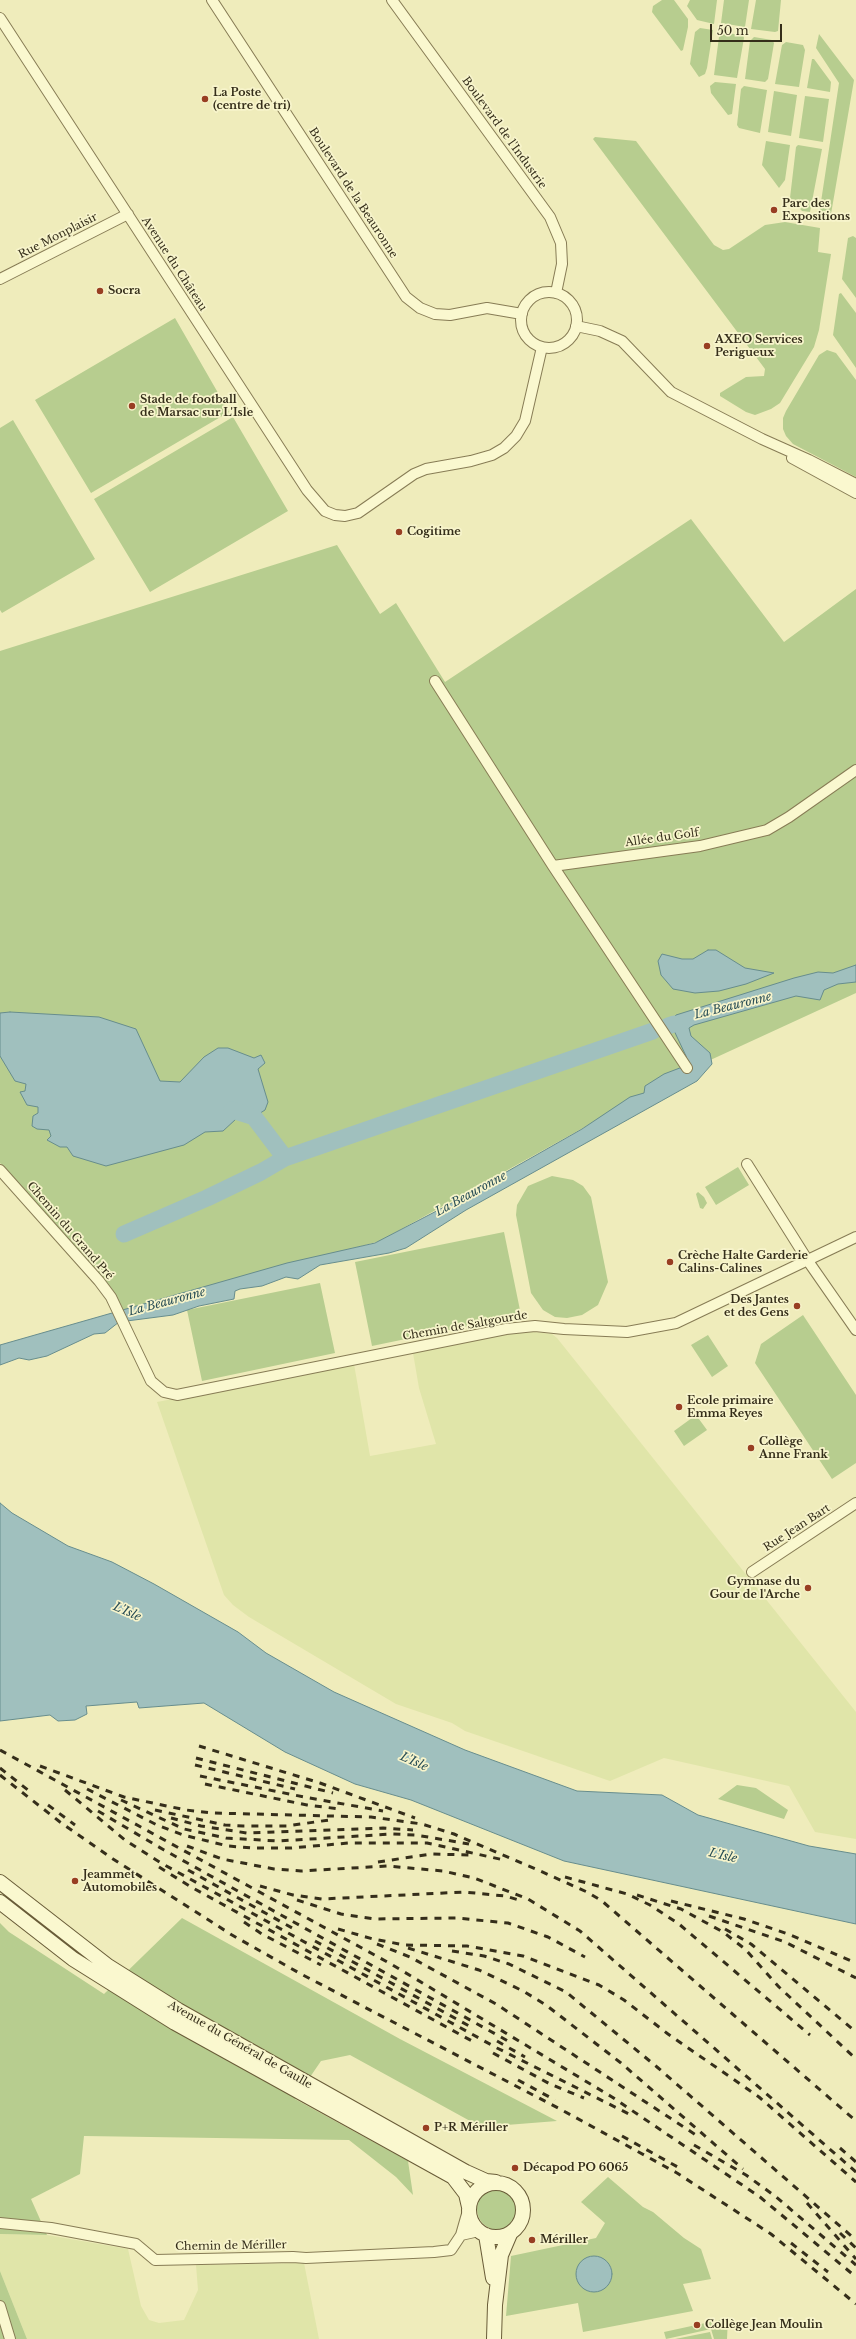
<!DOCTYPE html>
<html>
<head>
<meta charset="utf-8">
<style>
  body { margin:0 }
  #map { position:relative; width:856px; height:2339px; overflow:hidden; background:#efecbb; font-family:"Libre Baskerville",serif }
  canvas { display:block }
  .scale { position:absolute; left:710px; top:24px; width:72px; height:18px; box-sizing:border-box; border:2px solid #352e1a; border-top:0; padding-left:5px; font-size:12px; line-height:14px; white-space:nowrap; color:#352e1a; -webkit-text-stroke:3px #f7f4cb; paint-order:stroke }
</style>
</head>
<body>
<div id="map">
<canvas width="856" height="2339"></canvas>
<div class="scale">50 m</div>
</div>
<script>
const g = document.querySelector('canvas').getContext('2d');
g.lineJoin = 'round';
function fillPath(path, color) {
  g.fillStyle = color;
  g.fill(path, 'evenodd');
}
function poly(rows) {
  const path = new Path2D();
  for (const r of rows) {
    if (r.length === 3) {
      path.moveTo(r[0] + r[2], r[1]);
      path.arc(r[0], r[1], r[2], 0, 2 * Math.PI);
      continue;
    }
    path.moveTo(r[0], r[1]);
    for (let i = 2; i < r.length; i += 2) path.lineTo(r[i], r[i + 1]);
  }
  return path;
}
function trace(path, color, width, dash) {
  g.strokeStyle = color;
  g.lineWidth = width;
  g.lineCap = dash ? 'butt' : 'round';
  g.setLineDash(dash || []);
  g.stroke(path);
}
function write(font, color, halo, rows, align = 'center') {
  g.font = font + ' "Libre Baskerville",serif';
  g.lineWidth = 3.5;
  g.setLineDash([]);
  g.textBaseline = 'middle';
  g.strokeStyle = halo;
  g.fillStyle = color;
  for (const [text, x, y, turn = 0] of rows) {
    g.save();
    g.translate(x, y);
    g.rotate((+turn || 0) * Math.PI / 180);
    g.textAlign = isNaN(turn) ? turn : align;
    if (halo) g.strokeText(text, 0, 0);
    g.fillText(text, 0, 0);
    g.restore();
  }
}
fillPath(poly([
  [533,1332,552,1334,557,1338,856,1712,856,1839,815,1832,789,1786,664,1758,610,1781,465,1731,452,1723,396,1704,249,1617,233,1605,224,1595,157,1402,354,1364,370,1456,436,1444,419,1388,413,1353,507,1334],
  [0,2234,47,2235,128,2249,141,2306,149,2320,159,2323,184,2320,198,2290,196,2265,304,2263,319,2339,27,2339,0,2271]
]), '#e0e5a9');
fillPath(poly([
  [662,0,674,0,688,19,688,27,683,50,681,51,652,12,653,6],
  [690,0,717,0,714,24,697,20,687,6],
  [724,0,749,0,745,27,721,23],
  [756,0,781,0,778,31,775,32,751,29],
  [700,28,713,30,707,68,705,74,699,77,690,64,695,32],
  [726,33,743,35,744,38,737,78,714,75,719,37],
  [819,34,854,80,831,214,828,217,819,215,839,83,816,48],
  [754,37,772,40,774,43,768,79,765,82,745,79,750,41],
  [786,42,803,45,805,50,799,87,775,84,782,45],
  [812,59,814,59,831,82,830,92,807,88],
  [715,82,736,84,732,114,728,115,711,93,710,86],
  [744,86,767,90,760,133,739,128,737,125,741,89],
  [774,91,797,95,791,136,768,132],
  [805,96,829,99,823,142,799,138],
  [595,137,636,141,714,245,723,250,729,249,765,225,785,222,820,228,818,252,831,254,819,330,814,347,780,403,771,409,755,415,746,412,720,396,720,393,746,377,764,376,765,369,593,139],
  [766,141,790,145,785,180,779,188,762,165],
  [798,145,822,149,810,212,802,211,790,198,796,147],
  [853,236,856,238,856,298,842,279,848,238],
  [841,293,856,313,856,368,833,335,839,294],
  [175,318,229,412,91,493,35,400],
  [827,350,836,353,856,380,856,477,793,444,786,436,783,429,783,418,786,411,819,355],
  [233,417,288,511,150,592,94,499],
  [13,420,95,559,2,613,0,610,0,428],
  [691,519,784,642,856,589,856,993,680,1074,380,1241,124,1312,100,1279,0,1163,0,651,337,545,380,614,396,603,445,682],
  [738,1167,749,1185,716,1205,705,1187],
  [552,1176,573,1180,583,1186,591,1197,608,1282,598,1305,582,1315,567,1318,555,1317,543,1310,531,1293,516,1215,517,1205,528,1186],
  [698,1192,704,1197,707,1203,703,1209,700,1208,696,1194],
  [504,1232,521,1315,372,1346,355,1262],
  [320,1283,335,1353,202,1381,187,1310],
  [803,1315,856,1395,856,1463,832,1479,755,1363,761,1344],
  [708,1335,728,1366,712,1377,691,1345],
  [696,1415,707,1430,684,1446,674,1431],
  [737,1785,756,1788,788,1810,784,1819,718,1799],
  [182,1918,400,2039,557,2121,481,2127,350,2055,321,2061,295,2099,408,2161,413,2195,396,2177,349,2140,84,2136,80,2174,31,2199,47,2235,0,2234,0,1923,9,1932,104,1994],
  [608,2177,643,2207,653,2212,684,2238,701,2249,711,2279,683,2284,693,2311,583,2332,578,2303,506,2316,511,2256,596,2238,605,2223,581,2202],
  [498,2209,21],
  [0,2271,27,2339,0,2339],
  [728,2318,727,2339,714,2339,711,2329,666,2339,664,2332],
  [710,2332,712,2339,675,2339]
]), '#b7cd8f');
const water = poly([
  [708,950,716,950,745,968,774,973,746,984,719,991,695,993,673,989,661,975,658,961,662,954,682,959,693,959,708,950],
  [856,965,856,982,838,984,824,990,820,1000,796,996,694,1025,689,1028,691,1036,710,1053,712,1064,697,1081,466,1210,406,1248,389,1253,320,1265,298,1279,286,1277,262,1286,240,1289,235,1291,234,1299,199,1306,173,1315,119,1322,105,1333,94,1334,47,1356,29,1360,19,1358,0,1365,0,1345,287,1263,375,1243,450,1204,582,1129,630,1097,644,1093,645,1086,664,1074,685,1066,687,1061,686,1056,670,1022,676,1015,794,978,818,972,833,973,856,965],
  [10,1012,99,1017,136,1029,160,1081,180,1082,204,1057,218,1048,228,1048,254,1058,261,1055,265,1063,258,1069,268,1102,265,1110,254,1117,236,1119,223,1131,205,1132,184,1145,106,1166,73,1156,67,1147,60,1147,47,1140,51,1136,49,1130,37,1129,32,1126,33,1116,38,1113,38,1107,27,1105,20,1092,25,1091,26,1084,15,1081,0,1056,0,1013,10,1012],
  [0,1503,12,1513,68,1546,112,1562,154,1584,238,1632,266,1653,334,1692,465,1750,577,1791,662,1795,698,1815,809,1846,856,1854,856,1924,564,1861,411,1800,355,1784,285,1752,204,1703,139,1708,137,1702,86,1706,87,1714,75,1720,58,1721,50,1715,0,1721,0,1503],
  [594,2274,18]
]);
fillPath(water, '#a0c0be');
trace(water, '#678d8d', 1);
trace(poly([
  [668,1026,674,1024],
  [232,1110,254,1117,285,1158,653,1031],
  [124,1234,207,1198,261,1172,285,1158]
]), '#a0c0be', 17);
const street = poly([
  [212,0,406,297,420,308,435,314,450,315,487,308,522,314],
  [392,0,550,217,561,243,562,264,556,293],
  [0,18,307,490,325,511,335,515,345,516,358,513,414,474,426,469,471,461,492,455,504,448,516,436,525,421,542,347],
  [0,279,128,214],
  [549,320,28],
  [576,326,600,331,622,341,671,392,762,439,809,460,856,484],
  [792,458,856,493],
  [435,681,553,866,687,1068],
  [553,866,700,846,767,830,789,817,856,770],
  [747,1164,808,1261,856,1330],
  [0,1170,99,1281,111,1297,151,1381,164,1392,177,1395,506,1329,535,1326,564,1329,627,1332,676,1323,856,1237],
  [752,1572,856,1503],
  [469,2207,461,2235,479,2231],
  [0,2223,51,2228,136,2244,155,2260,293,2257,306,2258,434,2252,451,2250,461,2235],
  [0,2306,10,2339]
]);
const secondary = poly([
  [0,1882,108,1966,178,2010,466,2172,486,2181,496,2182],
  [0,1902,73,1959,175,2023,453,2177,466,2194,469,2207],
  [496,2210,27],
  [486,2235,493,2278],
  [494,2339,495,2305,501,2255,510,2234]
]);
trace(street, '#877c55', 12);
trace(secondary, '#695c38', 16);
trace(street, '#faf8cf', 10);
trace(secondary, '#faf8cf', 14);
trace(poly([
  [199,1746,320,1783,415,1818],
  [0,1750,391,1964,612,2097,760,2197,856,2277],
  [196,1758,333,1793],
  [195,1765,295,1789],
  [40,1766,124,1797,186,1810,213,1813,371,1817,422,1824,454,1834,538,1870,587,1892,602,1901,856,2121],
  [0,1768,33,1794],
  [0,1775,60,1822,113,1859,232,1935,301,1974,560,2109,677,2173,771,2234,856,2304],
  [200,1776,304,1797,383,1811],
  [205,1784,307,1805,340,1809],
  [87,1789,157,1825,183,1835,228,1846,252,1848,291,1848,349,1843,427,1843,504,1860],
  [65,1790,125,1840,161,1863,497,2048,631,2115],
  [121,1800,184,1829,226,1838,278,1841,392,1834,416,1835,469,1844],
  [48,1805,75,1825],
  [155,1810,225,1825,243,1826,287,1826,329,1820],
  [98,1811,164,1850,508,2041],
  [171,1818,201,1826,247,1833,383,1828,413,1830],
  [187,1846,222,1859,274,1869,301,1871,387,1866,443,1871,474,1878,528,1899,580,1931,856,2172],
  [378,1862,431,1854,469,1855],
  [159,1867,191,1887,472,2041],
  [188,1870,294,1929],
  [565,1877,627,1894,650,1905,679,1924,810,2035],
  [260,1886,293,1895,322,1899,464,1892,505,1896,519,1900],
  [637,1895,681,1909,723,1932,745,1949,779,1987,856,2059],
  [297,1900,341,1914,375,1919,456,1918,508,1923,548,1937,585,1957],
  [671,1901,744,1919,788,1934,856,1963],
  [709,1916,785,1942,856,1978],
  [244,1922,262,1934,321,1965],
  [338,1929,373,1939,405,1945,467,1946,523,1956,599,1985,624,2000,668,2034,759,2097,856,2182],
  [725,1929,751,1944,856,2032],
  [315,1941,471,2027],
  [377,1944,410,1957,496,2004,699,2137],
  [408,1948,479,1970,523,1991,546,2005,621,2063,743,2169],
  [452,1951,484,1956,509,1964,566,1992,657,2067,856,2240],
  [497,2041,525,2057],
  [493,2053,550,2084,584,2098],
  [518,2080,555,2100],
  [622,2136,683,2170],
  [694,2145,746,2175,775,2196,856,2265],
  [840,2148,856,2162],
  [807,2203,856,2259],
  [840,2233,856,2248],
  [791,2243,828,2272]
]), '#352e1a', 3, [7, 7]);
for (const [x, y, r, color] of [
  [205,99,4,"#983e22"],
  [774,210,4,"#983e22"],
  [100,291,4,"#983e22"],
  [707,346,4,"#983e22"],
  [132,406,4,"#983e22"],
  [399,532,4,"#983e22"],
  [670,1262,4,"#983e22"],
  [797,1306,4,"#983e22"],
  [679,1407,4,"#983e22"],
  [751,1448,4,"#983e22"],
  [808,1588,4,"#983e22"],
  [75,1881,4,"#983e22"],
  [426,2128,4,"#983e22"],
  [515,2168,4,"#983e22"],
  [532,2240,4,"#983e22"],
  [697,2325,4,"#983e22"]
]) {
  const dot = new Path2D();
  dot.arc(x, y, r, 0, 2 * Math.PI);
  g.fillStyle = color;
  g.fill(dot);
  trace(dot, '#f7f4cb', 1.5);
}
write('bold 11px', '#352e1a', '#f7f4cb', [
  ["La Poste",213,93],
  ["(centre de tri)",213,106],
  ["Parc des",782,204],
  ["Expositions",782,217],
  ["Socra",108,291],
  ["AXEO Services",715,340],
  ["Perigueux",715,353],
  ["Stade de football",140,400],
  ["de Marsac sur L'Isle",140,413],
  ["Cogitime",407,532],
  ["Crèche Halte Garderie",678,1256],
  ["Calins-Calines",678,1269],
  ["Des Jantes",789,1300,"right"],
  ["et des Gens",789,1313,"right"],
  ["Ecole primaire",687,1401],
  ["Emma Reyes",687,1414],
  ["Collège",759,1442],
  ["Anne Frank",759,1455],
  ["Gymnase du",800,1582,"right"],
  ["Gour de l'Arche",800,1595,"right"],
  ["Jeammet",83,1875],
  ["Automobiles",83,1888],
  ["P+R Mériller",434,2128],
  ["Décapod PO 6065",523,2168],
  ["Mériller",540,2240],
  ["Collège Jean Moulin",705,2325]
], 'left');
write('11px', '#352e1a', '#f7f4cb', [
  ["Boulevard de l'Industrie",504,133,54],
  ["Boulevard de la Beauronne",353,193,57],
  ["Rue Monplaisir",58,236,-27],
  ["Avenue du Château",174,264,57],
  ["Allée du Golf",662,838,-8],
  ["Chemin du Grand Pré",70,1231,49],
  ["Chemin de Saltgourde",465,1326,-10],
  ["Rue Jean Bart",797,1528,-33],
  ["Avenue du Général de Gaulle",240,2045,30],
  ["Chemin de Mériller",231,2246,-1]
]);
write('italic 12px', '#294e56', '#f7f4cb', [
  ["La Beauronne",733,1006,-14],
  ["La Beauronne",471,1194,-29],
  ["La Beauronne",167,1302,-15],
  ["L'Isle",127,1612,24],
  ["L'Isle",414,1762,24],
  ["L'Isle",723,1856,13]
]);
</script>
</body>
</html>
